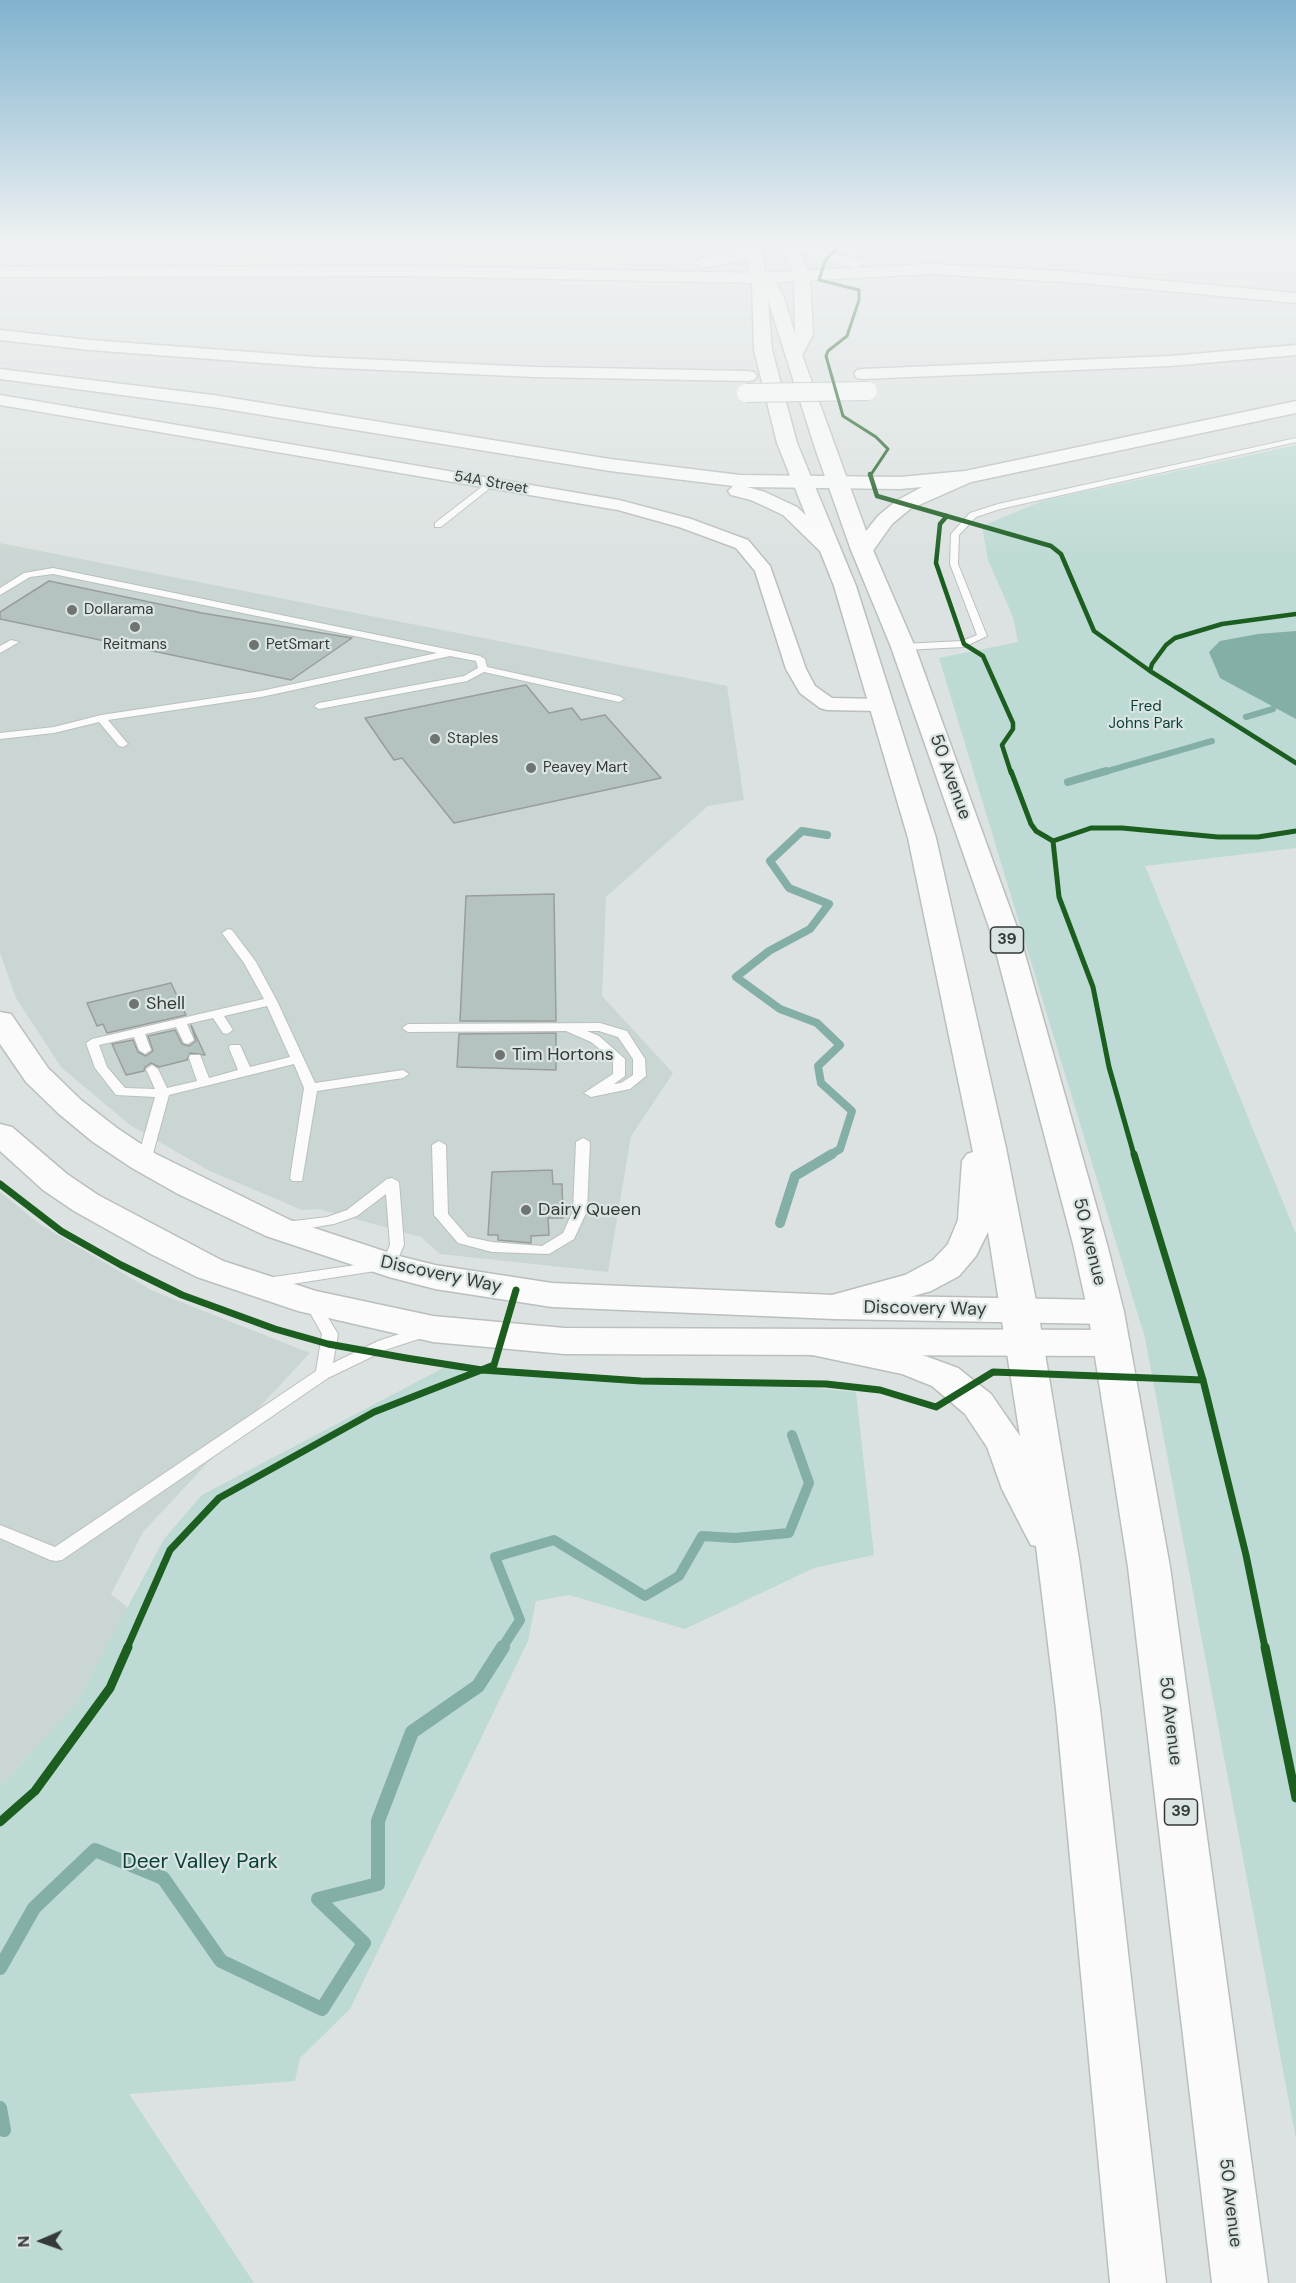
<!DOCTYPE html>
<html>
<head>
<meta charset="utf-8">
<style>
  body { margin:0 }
  #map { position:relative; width:1296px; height:2283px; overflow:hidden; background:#dce2e1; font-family:"DM Sans",sans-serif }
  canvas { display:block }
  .north { position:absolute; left:12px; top:2211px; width:60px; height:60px; -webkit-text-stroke:4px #dae4e2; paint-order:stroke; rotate:268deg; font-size:16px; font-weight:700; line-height:24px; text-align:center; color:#353938 }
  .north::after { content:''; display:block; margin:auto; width:21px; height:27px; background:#353938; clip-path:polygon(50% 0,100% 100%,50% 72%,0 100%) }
</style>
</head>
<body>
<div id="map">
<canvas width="1296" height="2283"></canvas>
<div class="north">N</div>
</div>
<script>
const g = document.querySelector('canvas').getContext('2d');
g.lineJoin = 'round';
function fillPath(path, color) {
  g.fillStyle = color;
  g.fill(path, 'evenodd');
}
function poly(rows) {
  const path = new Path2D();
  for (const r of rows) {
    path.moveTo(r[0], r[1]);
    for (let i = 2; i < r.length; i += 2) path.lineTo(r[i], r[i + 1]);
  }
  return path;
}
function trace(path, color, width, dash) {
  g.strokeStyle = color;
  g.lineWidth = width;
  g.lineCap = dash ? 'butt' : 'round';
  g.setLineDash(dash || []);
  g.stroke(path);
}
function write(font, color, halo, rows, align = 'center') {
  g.font = font + ' "DM Sans",sans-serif';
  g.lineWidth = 4.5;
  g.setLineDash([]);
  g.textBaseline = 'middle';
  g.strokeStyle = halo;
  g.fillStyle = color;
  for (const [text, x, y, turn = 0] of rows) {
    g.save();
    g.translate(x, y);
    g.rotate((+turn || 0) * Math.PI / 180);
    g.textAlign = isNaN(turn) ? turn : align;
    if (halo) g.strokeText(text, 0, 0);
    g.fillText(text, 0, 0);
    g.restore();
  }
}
fillPath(poly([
  [0,244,229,244,222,257,0,257],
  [628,244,735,244,736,247,729,251,629,253],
  [863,244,1076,244,1077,245,910,249],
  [0,543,727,686,744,800,708,806,606,897,602,996,673,1073,631,1136,608,1272,440,1254,421,1237,319,1209,302,1210,210,1171,130,1125,61,1067,16,998,0,953],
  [0,1192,41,1225,153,1291,310,1353,143,1532,111,1594,128,1608,76,1704,0,1786]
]), '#cad6d3');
fillPath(poly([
  [229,244,616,244,618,258,524,259,429,256,222,257],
  [1296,445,1296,848,1145,866,1296,1234,1296,2139,1145,1338,939,658,1018,642,1013,617,988,560,982,526,1042,501],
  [445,1367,631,1383,815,1388,856,1392,874,1555,814,1568,685,1629,569,1595,536,1601,528,1641,350,2009,300,2058,295,2081,129,2094,254,2283,0,2283,0,1786,76,1704,164,1539,202,1495]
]), '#bedad4');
fillPath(poly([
  [1296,631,1296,719,1220,678,1209,652,1220,641,1258,634]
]), '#84afa6');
trace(poly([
  [1246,717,1273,709],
  [1101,773,1212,741]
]), '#84afa6', 6);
trace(poly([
  [1068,782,1106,771],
  [827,835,802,831,770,861,789,888,829,904,810,929,769,951,736,977,780,1009,817,1023,840,1045,818,1066,821,1083,852,1111,840,1149,830,1155]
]), '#84afa6', 8);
trace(poly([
  [780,1223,795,1176,832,1154],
  [502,1648,520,1620,495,1557,554,1540,645,1596,679,1576,702,1536,735,1538,789,1533,809,1483,792,1435]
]), '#84afa6', 10);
trace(poly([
  [0,1968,34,1908,95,1850,163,1878,221,1961,322,2009,364,1943,318,1899,378,1884,378,1821,412,1732,478,1686,503,1647],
  [0,2108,4,2130,0,2129]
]), '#84afa6', 14);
const building = poly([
  [49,581,202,613,352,638,291,680,0,619,0,612,49,581],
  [526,685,549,713,572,708,581,720,605,715,661,778,454,823,402,758,394,760,365,718,526,685],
  [554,894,556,1021,460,1021,466,896,554,894],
  [171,983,186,1015,107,1033,103,1024,97,1026,87,1003,171,983],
  [191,1025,205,1055,190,1053,187,1060,159,1067,151,1063,145,1067,144,1071,126,1075,112,1044,133,1040,138,1052,146,1056,153,1051,148,1036,175,1030,182,1044,189,1046,196,1041,191,1025],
  [556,1033,556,1070,457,1067,459,1034,556,1033],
  [552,1170,553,1184,562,1184,563,1218,548,1218,549,1235,531,1236,531,1243,498,1240,498,1235,488,1235,492,1172,552,1170]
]);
fillPath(building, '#b5c3c0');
trace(building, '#999d9c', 1.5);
const lane = poly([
  [1058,244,1168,244,1165,246,1058,244],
  [1296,438,1296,442,1000,509,976,517,959,535,958,564,987,636,964,647,903,650,898,647,903,644,962,641,977,635,950,564,951,534,970,513,998,504,1296,438],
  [488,482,495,484,441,527,435,527,435,523,488,482],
  [53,568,480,656,485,659,487,667,619,696,624,699,619,702,484,672,467,681,319,709,314,706,319,703,464,676,478,668,476,661,450,656,261,697,108,720,128,744,123,747,119,746,99,722,54,733,0,739,0,733,54,727,101,715,261,691,437,653,53,574,30,577,0,595,0,588,24,573,53,568],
  [11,640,19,642,0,653,0,646,11,640],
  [228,929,232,930,256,962,277,1001,315,1083,403,1070,409,1074,403,1078,317,1091,302,1181,292,1181,290,1178,304,1088,294,1064,169,1095,151,1161,144,1165,137,1161,155,1097,116,1095,95,1068,86,1043,92,1039,264,999,244,963,222,933,228,929],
  [267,1006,290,1057,250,1067,240,1045,230,1045,229,1048,238,1070,209,1078,200,1055,190,1055,189,1058,197,1081,167,1088,158,1069,152,1065,146,1069,155,1089,125,1088,107,1067,99,1045,134,1037,139,1050,145,1054,151,1050,145,1034,176,1027,184,1043,188,1044,194,1040,187,1024,213,1018,223,1033,227,1034,233,1030,224,1016,267,1006],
  [600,1023,627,1031,645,1059,646,1076,630,1089,591,1097,584,1093,613,1074,613,1060,591,1042,566,1031,408,1032,402,1028,408,1024,600,1023],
  [587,1031,599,1031,618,1037,633,1059,633,1075,621,1083,614,1084,625,1076,625,1059,599,1036,587,1031],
  [583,1138,590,1142,587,1211,574,1239,549,1254,492,1252,458,1243,434,1215,432,1145,439,1141,446,1145,448,1214,468,1237,492,1242,542,1246,563,1233,573,1211,576,1142,583,1138],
  [392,1178,399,1182,404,1245,394,1268,267,1288,262,1286,260,1283,262,1280,267,1278,383,1261,390,1245,386,1194,357,1216,334,1224,286,1232,279,1227,286,1222,327,1217,347,1210,387,1179,392,1178],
  [311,1297,316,1298,338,1334,333,1363,378,1341,421,1327,431,1327,434,1331,431,1335,388,1349,328,1378,62,1560,56,1561,50,1560,0,1538,0,1525,55,1547,316,1371,322,1334,304,1302,306,1298,311,1297]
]);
const street = poly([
  [0,395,619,500,691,519,748,540,770,566,806,669,815,686,832,698,880,699,887,701,890,705,887,709,880,711,827,710,820,708,800,693,786,669,755,571,736,548,679,527,618,510,0,405,0,395]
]);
const secondary = poly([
  [746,244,762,244,766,278,764,281,758,283,750,278,746,244],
  [781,244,797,244,810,276,808,279,796,279,781,244],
  [0,1012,11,1014,48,1068,81,1100,117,1128,156,1154,290,1220,399,1256,435,1265,552,1283,834,1295,1106,1300,1119,1303,1124,1312,1119,1321,1106,1324,834,1319,552,1307,435,1289,389,1277,266,1236,178,1194,132,1168,93,1142,59,1114,26,1082,0,1044,0,1012],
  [0,1124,12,1127,67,1174,98,1195,223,1261,316,1291,433,1316,564,1328,1112,1330,1125,1334,1130,1343,1125,1352,1112,1356,564,1354,433,1342,298,1311,197,1277,151,1254,74,1211,43,1190,0,1151,0,1124]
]);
const primary = poly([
  [802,271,810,276,813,335,802,355,873,550,915,647,1019,933,1107,1244,1124,1312,1170,1567,1268,2283,1212,2283,1128,1567,1088,1312,1073,1244,991,933,891,647,851,550,815,448,768,300,772,350,797,443,856,586,936,838,1006,1148,1038,1311,1079,1559,1100,1709,1166,2283,1110,2283,1056,1709,1036,1546,1031,1545,1025,1534,1002,1489,987,1447,965,1414,932,1386,902,1374,798,1352,793,1343,798,1334,811,1330,909,1350,958,1368,991,1394,1020,1436,988,1232,976,1256,959,1276,931,1291,834,1319,821,1316,816,1307,821,1298,905,1275,933,1260,948,1244,958,1220,962,1161,967,1154,973,1152,908,838,834,586,777,443,754,350,752,281,750,278,758,273,775,281,784,298,795,334,794,276,802,271]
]);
const highway = poly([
  [741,244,757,244,750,259,702,268,694,263,702,258,738,252,741,244],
  [793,244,812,244,820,250,862,260,864,263,856,268,809,256,793,244],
  [931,264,1060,271,1296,293,1296,303,1080,283,931,274,758,283,405,276,0,277,0,267,405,266,758,273,931,264],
  [0,330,90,340,317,357,535,367,748,371,754,372,757,376,754,380,748,381,535,377,317,367,90,350,0,340,0,330],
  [1296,345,1296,355,1170,366,863,379,857,378,854,374,857,370,863,369,1170,356,1296,345],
  [0,369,213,395,610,459,740,475,900,477,965,471,1296,401,1296,413,971,482,910,509,892,524,870,555,862,556,854,555,851,550,878,516,896,501,922,487,900,489,747,487,765,492,797,507,839,546,836,551,828,552,820,551,783,515,751,500,731,495,728,491,733,486,610,471,213,407,0,379,0,369]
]);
trace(lane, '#babfbe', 2);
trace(street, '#babfbe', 3);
trace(secondary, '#babfbe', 3);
trace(primary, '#babfbe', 3);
trace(highway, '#babfbe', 3);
fillPath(lane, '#fafbfa');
fillPath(street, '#fafbfa');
fillPath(secondary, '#fafbfa');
fillPath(primary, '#fafbfa');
fillPath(highway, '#fafbfa');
const highwayBridge = poly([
  [746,393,868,391]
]);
trace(highwayBridge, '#babfbe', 20, []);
trace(highwayBridge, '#fafbfa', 18);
trace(poly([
  [834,244,837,247,825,261,819,280,859,290,859,300,847,336,828,351,826,356,843,416,876,437,888,449,870,476]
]), '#1b5e20', 3);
trace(poly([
  [870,474,877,496,1051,546,1061,554,1094,631,1150,671,1296,763],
  [947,516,940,524,936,563,964,644,983,656,1013,723,1013,729,1002,745,1011,773],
  [1150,671,1152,664,1166,645,1175,638,1222,624,1296,614]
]), '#1b5e20', 4.5);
trace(poly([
  [1011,771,1031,824,1036,831,1053,841],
  [1053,841,1059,897,1093,987,1109,1067,1134,1155],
  [1053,841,1091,828,1122,828,1218,837,1258,837,1296,831]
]), '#1b5e20', 5);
trace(poly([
  [1134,1154,1203,1380,1246,1555,1265,1648],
  [0,1184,61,1231,121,1265,182,1295,275,1329,328,1344,406,1358,482,1370,641,1381,826,1384,880,1390,936,1407,993,1372,1203,1380],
  [127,1648,170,1550,219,1498,374,1412,494,1365,516,1290]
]), '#1b5e20', 7);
trace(poly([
  [1265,1647,1296,1798],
  [0,1822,35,1791,110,1688,128,1647]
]), '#1b5e20', 9);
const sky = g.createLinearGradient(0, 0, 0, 564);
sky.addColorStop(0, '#80b2ce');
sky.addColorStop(0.43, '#eff2f2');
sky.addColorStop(1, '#eff2f200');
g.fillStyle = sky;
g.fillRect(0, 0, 1296, 564);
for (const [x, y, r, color] of [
  [72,610,6,"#6f7473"],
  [135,627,6,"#6f7473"],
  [254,645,6,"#6f7473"],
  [435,739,6,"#6f7473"],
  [531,768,6,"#6f7473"],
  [134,1004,6,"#6f7473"],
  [500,1055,6,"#6f7473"],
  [526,1210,6,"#6f7473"]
]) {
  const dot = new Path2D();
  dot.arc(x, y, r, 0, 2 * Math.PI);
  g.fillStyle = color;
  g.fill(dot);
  trace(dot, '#dae4e2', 2);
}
write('15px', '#353938', '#dae4e2', [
  ["54A Street",491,483,10]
]);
write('15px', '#353938', '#dae4e2', [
  ["Dollarama",84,610],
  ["Reitmans",135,645,"center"],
  ["PetSmart",266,645],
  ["Staples",447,739],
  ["Peavey Mart",543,768]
], 'left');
write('15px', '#073f37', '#dae4e2', [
  ["Fred",1146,707],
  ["Johns Park",1146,724]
]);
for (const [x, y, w] of [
  [1007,940,33],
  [1181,1812,33]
]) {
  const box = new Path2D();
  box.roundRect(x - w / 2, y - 13, w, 26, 4.5);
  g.fillStyle = '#dae4e2';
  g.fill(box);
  trace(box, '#353938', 1.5);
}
write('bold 16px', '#353938', null, [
  ["39",1007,940],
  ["39",1181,1812]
]);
write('18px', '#353938', '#dae4e2', [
  ["50 Avenue",950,777,70],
  ["50 Avenue",1089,1242,76],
  ["Discovery Way",441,1275,12],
  ["Discovery Way",925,1309,1],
  ["50 Avenue",1170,1721,83],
  ["50 Avenue",1230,2203,83]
]);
write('18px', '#353938', '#dae4e2', [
  ["Shell",146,1004],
  ["Tim Hortons",512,1055],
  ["Dairy Queen",538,1210]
], 'left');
write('21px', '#073f37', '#dae4e2', [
  ["Deer Valley Park",200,1862]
]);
</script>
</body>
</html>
